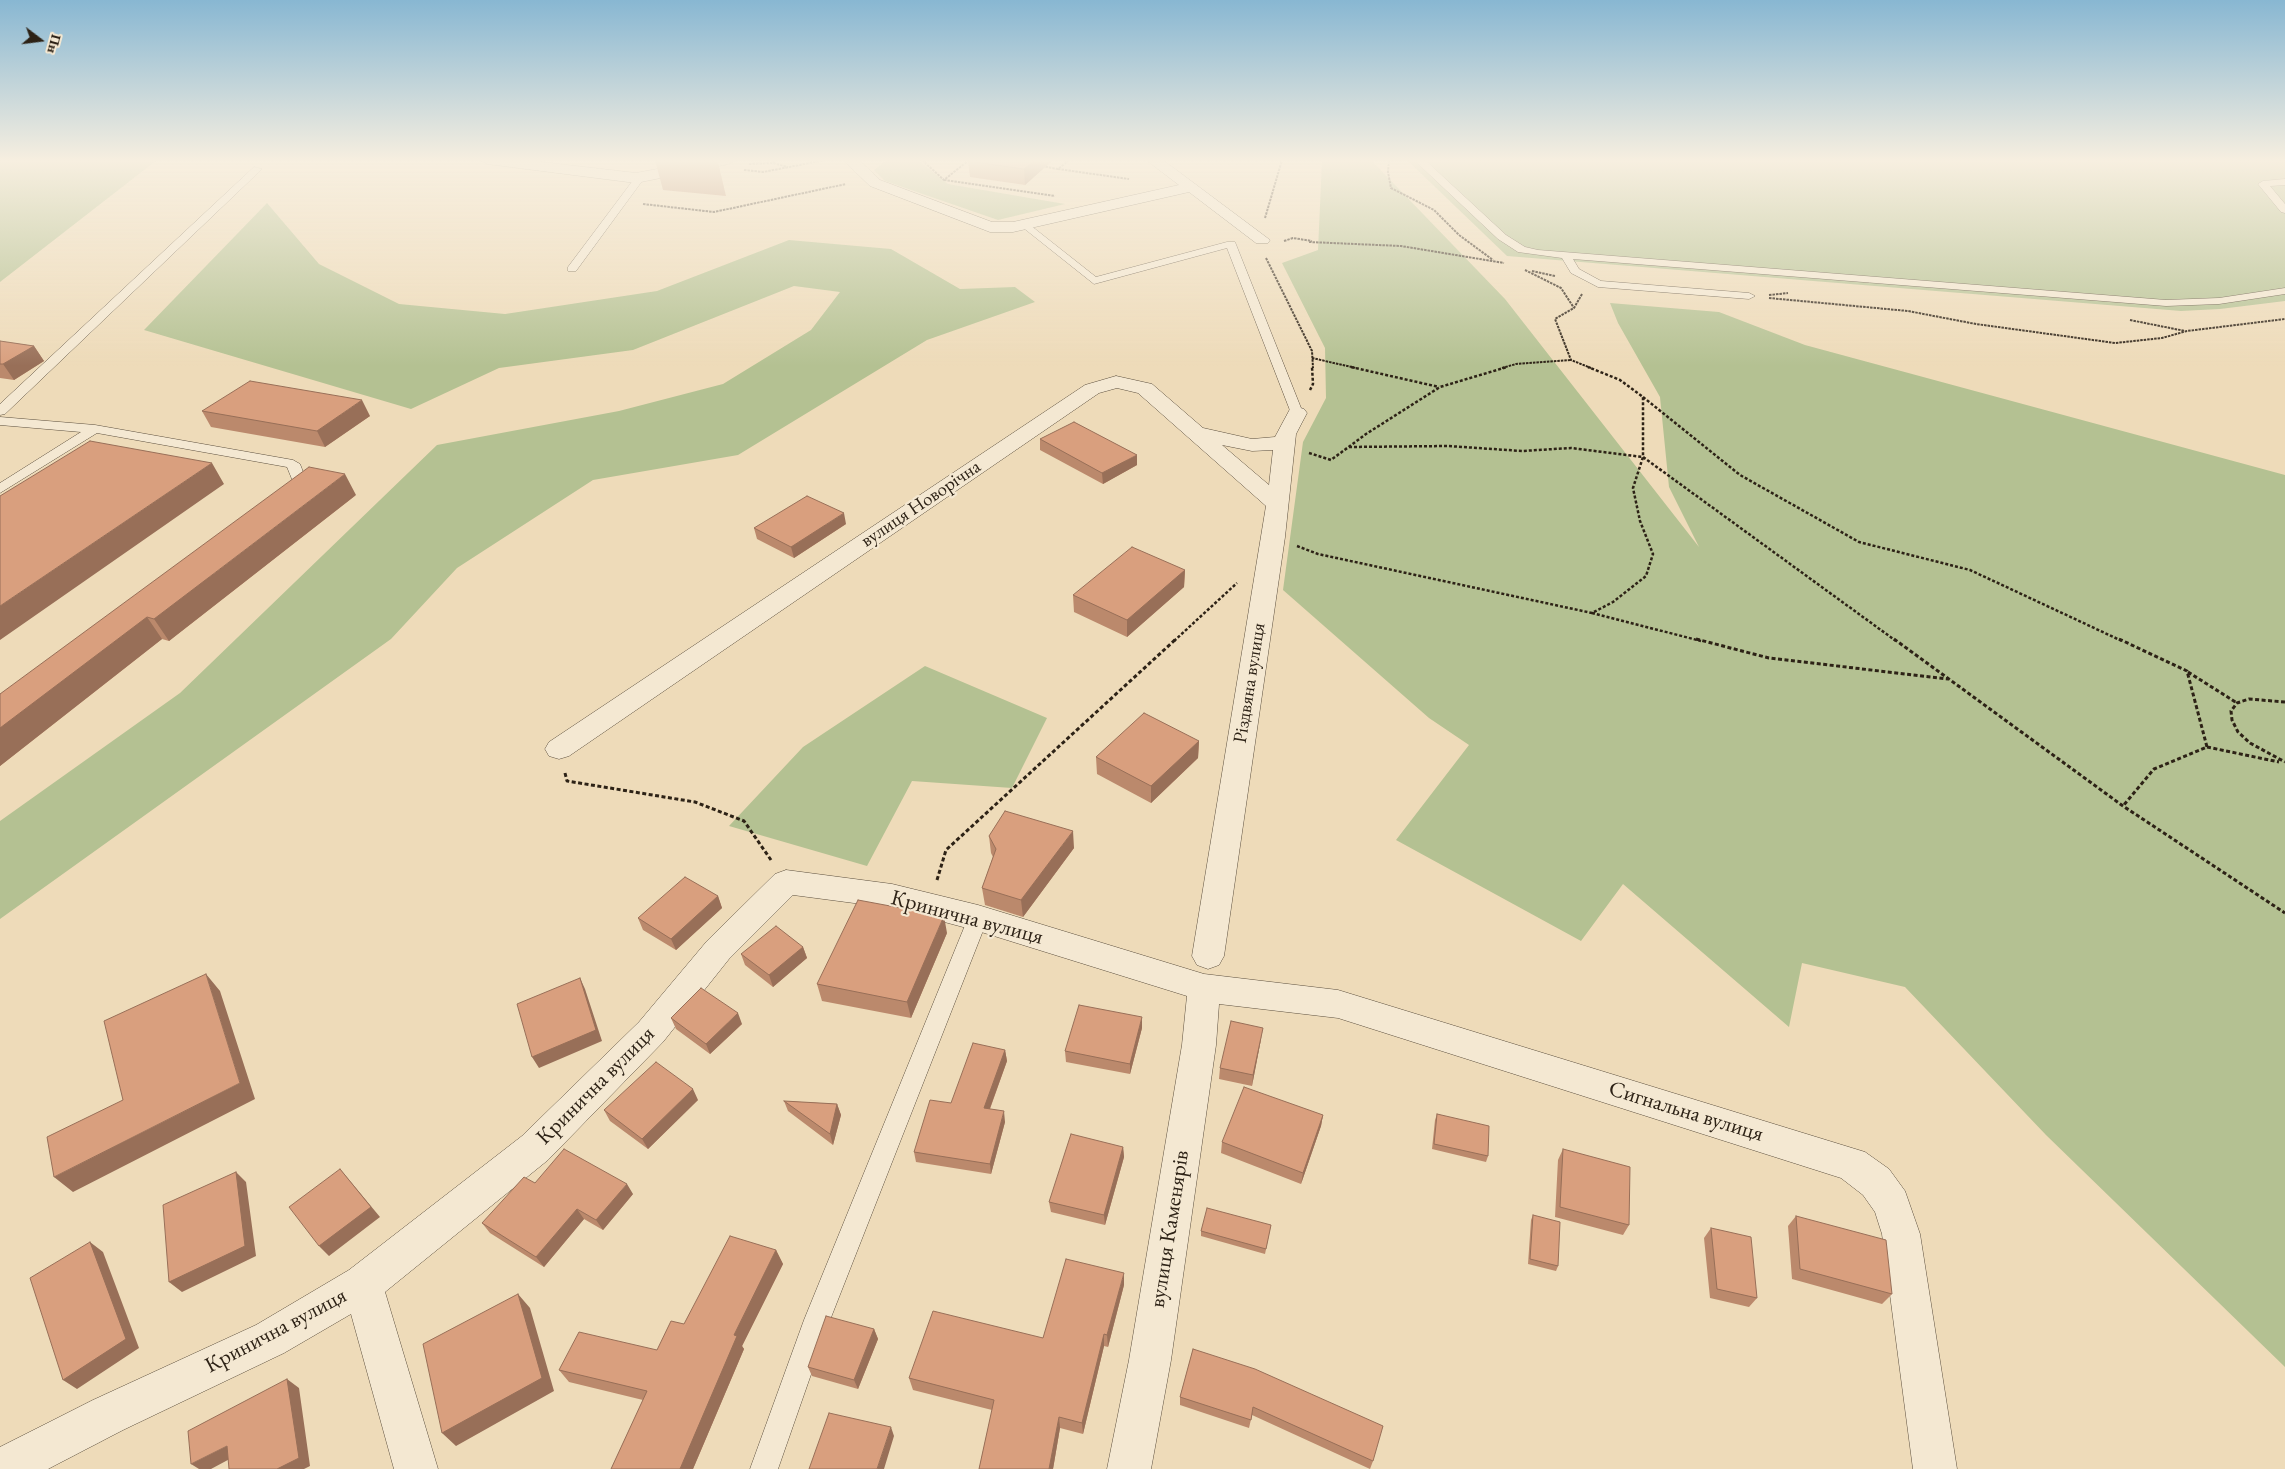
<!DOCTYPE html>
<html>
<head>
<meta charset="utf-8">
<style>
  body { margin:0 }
  #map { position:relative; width:2285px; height:1469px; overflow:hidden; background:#eedbb9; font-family:"EB Garamond",serif }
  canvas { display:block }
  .north { position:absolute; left:15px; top:15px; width:50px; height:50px; -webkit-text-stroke:4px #f4e8d2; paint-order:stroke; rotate:105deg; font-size:14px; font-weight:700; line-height:20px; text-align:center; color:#2d2216 }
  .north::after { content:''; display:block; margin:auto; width:18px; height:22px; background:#2d2216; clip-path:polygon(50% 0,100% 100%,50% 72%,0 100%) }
</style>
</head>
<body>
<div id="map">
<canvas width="2285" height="1469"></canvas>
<div class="north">Пн</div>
</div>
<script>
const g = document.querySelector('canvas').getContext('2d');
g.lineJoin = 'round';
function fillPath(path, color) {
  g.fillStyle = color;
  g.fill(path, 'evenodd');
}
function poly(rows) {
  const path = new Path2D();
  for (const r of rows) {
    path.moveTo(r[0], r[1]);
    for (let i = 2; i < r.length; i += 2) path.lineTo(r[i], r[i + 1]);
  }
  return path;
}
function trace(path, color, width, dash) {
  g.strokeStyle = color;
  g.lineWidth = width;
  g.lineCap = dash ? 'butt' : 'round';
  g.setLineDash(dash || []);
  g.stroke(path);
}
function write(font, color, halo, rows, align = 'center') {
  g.font = font + ' "EB Garamond",serif';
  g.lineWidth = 4.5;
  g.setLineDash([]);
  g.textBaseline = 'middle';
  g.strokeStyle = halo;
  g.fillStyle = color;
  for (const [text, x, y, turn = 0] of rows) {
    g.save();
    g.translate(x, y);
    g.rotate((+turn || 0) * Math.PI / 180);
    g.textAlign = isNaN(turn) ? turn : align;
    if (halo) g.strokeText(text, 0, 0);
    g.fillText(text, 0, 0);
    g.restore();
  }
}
fillPath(poly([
  [0,160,157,160,0,282],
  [887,160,918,160,948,184,1065,204,998,220,885,181,874,170],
  [1322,160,1371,160,1505,299,1699,547,1669,487,1660,397,1618,323,1610,303,1719,312,1805,345,2285,475,2285,1367,2046,1135,1905,987,1802,963,1789,1027,1623,884,1581,941,1396,840,1469,745,1429,718,1283,590,1303,442,1326,398,1325,348,1282,263,1318,250],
  [1407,160,2285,160,2285,301,2220,309,2181,311,1507,256],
  [267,203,319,264,399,304,505,314,657,291,789,240,891,249,960,289,1015,287,1035,302,927,340,738,455,593,480,457,568,391,639,0,919,0,821,180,693,437,445,619,411,723,384,811,330,840,292,794,286,633,350,499,368,411,409,144,330],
  [925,666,1047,718,1012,788,912,781,867,866,729,826,803,747]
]), '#b4c192');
const service = poly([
  [1414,160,1425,160,1506,235,1525,247,1538,250,2166,300,2219,298,2285,288,2285,294,2219,304,2166,306,1573,259,1579,269,1601,281,1749,293,1755,296,1749,299,1598,287,1571,273,1562,258,1518,252,1498,239,1414,160],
  [254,167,262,169,5,414,0,415,0,404,254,167],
  [637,175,645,177,576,271,568,271,568,267,637,175],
  [2285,179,2285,185,2270,186,2285,204,2285,213,2281,212,2258,184,2263,181,2285,179],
  [1025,221,1096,277,1227,242,1235,242,1303,413,1302,416,1297,417,1291,413,1227,248,1094,284,1021,226,1021,222,1025,221],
  [0,417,95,425,293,460,300,464,310,490,303,497,293,497,291,494,296,489,287,467,97,433,0,493,0,483,81,432,0,425,0,417],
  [978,910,985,912,988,918,830,1320,778,1469,750,1469,804,1320,968,918,971,912,978,910]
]);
const minor = poly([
  [480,160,525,160,636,173,705,160,736,160,729,164,636,183,487,164,480,160],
  [843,160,859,160,880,180,992,222,1013,222,1179,185,1146,160,1163,160,1270,240,1268,243,1256,243,1189,192,1013,232,990,232,870,186,843,160],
  [1116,376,1152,384,1203,428,1252,439,1275,437,1290,409,1297,407,1304,409,1307,413,1296,434,1285,537,1224,956,1219,965,1208,969,1197,965,1192,956,1266,506,1138,393,1117,388,1099,393,569,756,559,759,549,756,545,749,549,742,1085,385,1116,376],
  [1222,445,1252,451,1273,450,1269,485,1222,445],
  [786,870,892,884,978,905,1204,974,1338,990,1865,1152,1889,1169,1905,1191,1920,1234,1957,1469,1913,1469,1882,1234,1875,1212,1863,1195,1841,1178,1338,1018,1219,1004,1216,1045,1171,1360,1151,1469,1107,1469,1129,1360,1182,1045,1187,996,978,931,892,908,793,895,729,959,663,1042,548,1160,385,1292,438,1469,394,1469,351,1314,284,1353,123,1430,48,1469,0,1469,0,1447,93,1400,256,1325,349,1270,522,1136,639,1022,707,941,775,874,786,870]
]);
trace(service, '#5d503f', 1);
trace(minor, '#5d503f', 1);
trace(poly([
  [774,160,773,163,788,167],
  [922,160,944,180,969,160],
  [1389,160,1388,172,1391,188,1434,210,1459,235,1493,260],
  [749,164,773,163],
  [1042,166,1058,169,1068,161],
  [1058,169,1129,179],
  [744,170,763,172,825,160],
  [944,180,1055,196],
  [643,204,714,212,846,184],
  [1265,218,1282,160],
  [1284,241,1293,238,1312,241],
  [1309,242,1401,246,1504,263],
  [1266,258,1312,351,1313,368],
  [1525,270,1561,288,1574,308],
  [1532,271,1555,276],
  [1582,294,1574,308,1555,319,1571,360,1591,368],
  [1769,295,1788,293],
  [1769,298,1908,311,1976,324,2115,343,2162,338,2187,331,2285,319],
  [2130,320,2185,331],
  [1312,358,1356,368],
  [1502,368,1516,364,1571,360]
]), '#2d2216', 2, [2.5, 1]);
trace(poly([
  [1351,367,1439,387],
  [1310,390,1313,384,1312,367],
  [1643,397,1740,475,1859,542,1970,570,2122,641],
  [1349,447,1448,446,1522,451,1571,448,1643,457,1896,641],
  [1309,453,1331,460,1366,434,1440,387,1507,367],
  [1297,546,1318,554,1592,613,1613,602,1646,576,1653,554,1640,521,1633,488,1643,457,1643,397,1620,380,1588,367],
  [1592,613,1701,641],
  [1174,641,1237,583]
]), '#2d2216', 2.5, [3, 2]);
trace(poly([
  [1696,639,1769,658,1948,679],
  [1894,639,2123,806,2285,913],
  [2119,639,2187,671,2207,747,2154,769,2123,806],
  [2188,672,2237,703],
  [2285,702,2249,699,2237,703,2231,711,2232,720,2238,732,2250,743,2285,762],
  [2207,747,2279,762],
  [565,773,567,781,695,802,744,821,771,860],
  [937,880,946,850,1176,639]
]), '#2d2216', 3, [4, 2.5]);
fillPath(service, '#f4e8d2');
fillPath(minor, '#f4e8d2');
fillPath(poly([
  [655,160,717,160,718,162,726,196,663,190],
  [970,160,1053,160,1025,185,970,177,968,161],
  [0,341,34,346,44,361,14,380,0,378],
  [202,411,370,416,325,447,211,427],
  [1040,439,1137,465,1103,484,1040,450],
  [356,495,169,641,162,639,0,766,0,694],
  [846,524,794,558,757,539,754,528],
  [1185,570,1184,587,1127,637,1074,612,1073,595],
  [1199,741,1198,758,1151,803,1097,774,1096,757],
  [989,836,1074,848,1023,917,985,905,982,888,993,857,991,853],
  [718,896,722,908,676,950,643,930,638,918],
  [947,933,911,1018,822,1001,817,984],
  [803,947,807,958,773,987,745,965,741,954],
  [671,1018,742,1024,710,1054,676,1029],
  [1142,1028,1130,1074,1066,1062,1065,1051],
  [1261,1039,1252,1086,1219,1079,1220,1068],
  [1005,1050,1007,1061,990,1109,1005,1122,991,1174,916,1162,914,1152,951,1103],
  [698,1100,648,1149,610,1121,604,1110],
  [784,1101,837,1104,841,1115,833,1145,788,1111],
  [1437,1114,1488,1156,1486,1162,1432,1149,1435,1120],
  [1323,1115,1321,1126,1301,1184,1221,1153,1222,1142],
  [1123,1147,1124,1157,1105,1225,1051,1212,1049,1202],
  [1563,1149,1629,1225,1623,1235,1555,1217,1558,1160],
  [535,1183,633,1194,603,1230,584,1219,544,1267,490,1233,482,1223],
  [1533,1215,1558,1266,1556,1271,1528,1264,1531,1220],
  [1796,1216,1892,1294,1882,1304,1792,1279,1788,1226],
  [1271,1225,1265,1254,1201,1236,1201,1231],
  [1711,1228,1757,1298,1749,1307,1710,1298,1704,1238],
  [776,1250,783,1264,742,1346,744,1349,693,1469,611,1469,643,1400,569,1382,559,1370,657,1350,684,1324],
  [1124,1285,1108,1347,1104,1346,1083,1434,1060,1428,1053,1469,979,1469,992,1410,913,1390,909,1378,1043,1338],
  [874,1329,878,1339,858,1389,812,1376,808,1367],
  [1193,1349,1373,1461,1370,1469,1252,1415,1249,1428,1180,1405,1180,1397]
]), '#bb896c');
fillPath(poly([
  [1035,160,1053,160,1025,185,1024,169],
  [34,346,44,361,14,380,3,364],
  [362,400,370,416,325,447,317,431],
  [1137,455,1137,465,1103,484,1102,473],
  [212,463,224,484,0,640,0,606],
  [345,474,356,495,169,641,154,619],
  [844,513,846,524,794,558,791,547],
  [1185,570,1184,587,1127,637,1127,620],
  [147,617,162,639,0,766,0,728],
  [1199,741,1198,758,1151,803,1151,786],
  [1073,831,1074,848,1023,917,1021,900],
  [718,896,722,908,676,950,671,939],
  [944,916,947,933,911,1018,907,1002],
  [803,947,807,958,773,987,769,975],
  [206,974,220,991,255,1099,73,1192,54,1177,240,1083],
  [580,978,585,989,602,1041,539,1068,532,1057],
  [738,1013,742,1024,710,1054,706,1044],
  [1142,1017,1142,1028,1130,1074,1130,1064],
  [1263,1028,1261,1039,1252,1086,1253,1075],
  [1005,1050,1007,1061,986,1119,984,1108],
  [693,1089,698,1100,648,1149,642,1139],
  [837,1104,841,1115,833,1145,830,1134],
  [1004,1111,1005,1122,991,1174,990,1164],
  [1323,1115,1321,1126,1301,1184,1303,1173],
  [1123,1147,1124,1157,1105,1225,1104,1215],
  [340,1169,380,1217,329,1256,319,1246],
  [236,1172,246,1182,256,1256,182,1292,169,1282],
  [627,1184,633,1194,603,1230,596,1220],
  [577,1209,584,1219,544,1267,536,1257],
  [90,1242,103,1252,139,1348,77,1389,63,1380],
  [776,1250,783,1264,742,1346,744,1349,693,1469,680,1469,734,1335],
  [1124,1273,1124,1285,1108,1347,1107,1335],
  [518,1294,530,1308,554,1391,456,1446,442,1433],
  [874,1329,878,1339,858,1389,854,1380],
  [1104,1334,1104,1346,1083,1434,1082,1423],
  [287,1379,299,1388,310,1466,304,1469,277,1469],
  [1059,1417,1060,1428,1053,1469,1049,1469],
  [891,1427,894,1436,884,1469,877,1469],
  [227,1446,239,1454,211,1469,199,1469,191,1464]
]), '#986f58');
const building = poly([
  [701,160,717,160,718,162,701,160],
  [970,160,1035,160,1024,169,968,161,970,160],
  [0,341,34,346,3,364,0,364,0,341],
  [250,381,362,400,317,431,202,411,250,381],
  [1074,422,1137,455,1102,473,1040,439,1074,422],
  [90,441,212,463,0,606,0,496,90,441],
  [309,467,345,474,154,619,147,617,0,728,0,694,309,467],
  [807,496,844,513,791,547,754,528,807,496],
  [1132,547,1185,570,1127,620,1073,595,1132,547],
  [1144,713,1199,741,1151,786,1096,757,1144,713],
  [1005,811,1073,831,1021,900,982,888,996,849,989,836,1005,811],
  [685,877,718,896,671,939,638,918,685,877],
  [858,900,944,916,907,1002,817,984,858,900],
  [776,926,803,947,769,975,741,954,776,926],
  [206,974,240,1083,54,1177,47,1137,123,1100,104,1021,206,974],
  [580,978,596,1030,532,1057,517,1004,580,978],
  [701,988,738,1013,706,1044,671,1018,701,988],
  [1079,1005,1142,1017,1130,1064,1065,1051,1079,1005],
  [1231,1021,1263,1028,1253,1075,1220,1068,1231,1021],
  [973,1043,1005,1050,984,1108,1004,1111,990,1164,914,1152,930,1100,951,1103,973,1043],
  [656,1062,693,1089,642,1139,604,1110,656,1062],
  [1244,1087,1323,1115,1303,1173,1222,1142,1244,1087],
  [784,1101,837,1104,830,1134,784,1101],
  [1437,1114,1489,1126,1488,1156,1434,1144,1437,1114],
  [1071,1134,1123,1147,1104,1215,1049,1202,1071,1134],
  [564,1149,627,1184,596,1220,577,1209,536,1257,482,1223,524,1177,535,1183,564,1149],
  [1563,1149,1630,1167,1629,1225,1560,1207,1563,1149],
  [340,1169,371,1207,319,1246,289,1207,340,1169],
  [236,1172,245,1246,169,1282,163,1205,236,1172],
  [1207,1208,1271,1225,1266,1249,1201,1231,1207,1208],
  [1533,1215,1560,1222,1558,1266,1530,1259,1533,1215],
  [1796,1216,1886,1240,1892,1294,1800,1269,1796,1216],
  [1711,1228,1751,1237,1757,1298,1717,1289,1711,1228],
  [730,1236,776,1250,734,1335,737,1336,680,1469,611,1469,647,1391,559,1370,579,1332,657,1350,671,1321,684,1324,730,1236],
  [90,1242,126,1339,63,1380,30,1278,90,1242],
  [1066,1259,1124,1273,1107,1335,1104,1334,1082,1423,1059,1417,1049,1469,979,1469,994,1400,909,1378,933,1311,1043,1338,1066,1259],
  [518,1294,542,1378,442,1433,423,1344,518,1294],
  [826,1316,874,1329,854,1380,808,1367,826,1316],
  [1193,1349,1255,1369,1383,1426,1373,1461,1253,1407,1251,1420,1180,1397,1193,1349],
  [287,1379,299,1458,277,1469,229,1469,227,1446,191,1464,188,1431,287,1379],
  [829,1413,891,1427,877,1469,809,1469,829,1413]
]);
fillPath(building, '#d99f7e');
trace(building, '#986f58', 1);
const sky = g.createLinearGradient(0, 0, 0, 366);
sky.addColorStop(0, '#88b7d2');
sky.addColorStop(0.44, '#f7efe0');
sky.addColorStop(1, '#f7efe000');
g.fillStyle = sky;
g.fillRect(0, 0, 2285, 366);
write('19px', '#2d2216', '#f4e8d2', [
  ["вулиця Новорічна",921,504,-34],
  ["Різдвяна вулиця",1250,683,-81]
]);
write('22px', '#2d2216', '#f4e8d2', [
  ["Кринична вулиця",967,918,15],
  ["Кринична вулиця",596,1086,-45],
  ["Сигнальна вулиця",1686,1112,17],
  ["вулиця Каменярів",1170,1229,-81],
  ["Кринична вулиця",276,1331,-28]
]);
</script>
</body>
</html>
